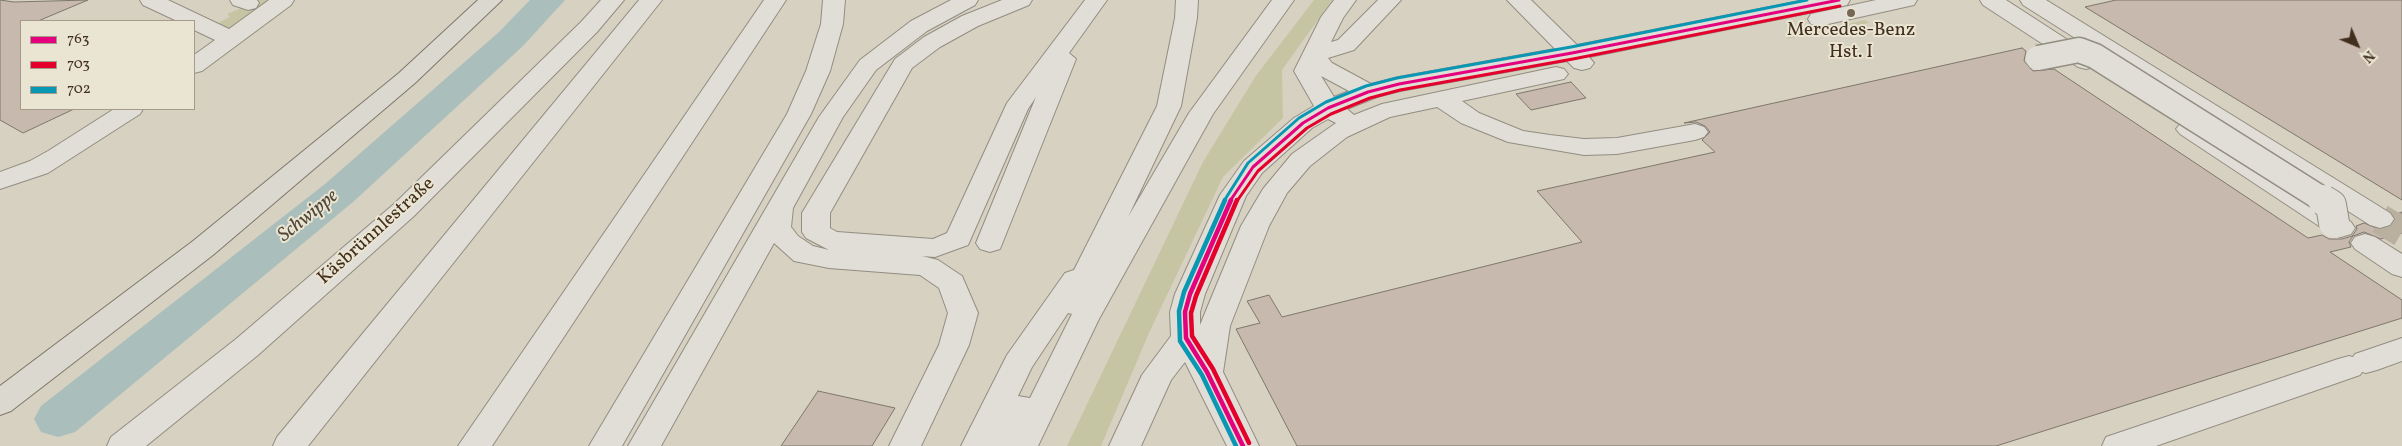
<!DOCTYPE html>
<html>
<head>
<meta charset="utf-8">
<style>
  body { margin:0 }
  #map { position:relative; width:2402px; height:446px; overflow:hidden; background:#d7d1c1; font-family:Vollkorn,serif }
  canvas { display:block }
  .legend { position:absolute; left:20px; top:20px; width:175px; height:90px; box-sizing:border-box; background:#eae4d2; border:1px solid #a69b89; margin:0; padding:6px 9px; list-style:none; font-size:15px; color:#412e1c }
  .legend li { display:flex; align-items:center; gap:10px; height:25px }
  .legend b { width:25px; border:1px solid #a69b89 }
  .north { position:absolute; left:2332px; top:20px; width:50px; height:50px; -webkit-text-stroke:4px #eae4d2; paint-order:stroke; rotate:135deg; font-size:14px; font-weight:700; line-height:20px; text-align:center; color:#412e1c }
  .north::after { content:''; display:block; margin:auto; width:18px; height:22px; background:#412e1c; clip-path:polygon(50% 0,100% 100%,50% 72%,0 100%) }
</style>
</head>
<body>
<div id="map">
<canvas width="2402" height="446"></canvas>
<ul class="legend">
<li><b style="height:6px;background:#e5007d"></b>763</li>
<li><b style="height:6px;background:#e4002b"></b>703</li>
<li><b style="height:6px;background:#0a97b3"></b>702</li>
</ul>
<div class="north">N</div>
</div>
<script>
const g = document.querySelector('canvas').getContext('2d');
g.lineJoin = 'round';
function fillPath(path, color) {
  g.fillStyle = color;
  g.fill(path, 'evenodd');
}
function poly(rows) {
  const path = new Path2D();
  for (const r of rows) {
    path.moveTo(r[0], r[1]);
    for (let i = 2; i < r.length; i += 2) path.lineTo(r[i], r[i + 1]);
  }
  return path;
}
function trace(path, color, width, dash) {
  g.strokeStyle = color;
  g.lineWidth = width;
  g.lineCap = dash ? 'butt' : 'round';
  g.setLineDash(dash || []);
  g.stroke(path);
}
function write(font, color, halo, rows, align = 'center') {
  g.font = font + ' Vollkorn,serif';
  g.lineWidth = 4;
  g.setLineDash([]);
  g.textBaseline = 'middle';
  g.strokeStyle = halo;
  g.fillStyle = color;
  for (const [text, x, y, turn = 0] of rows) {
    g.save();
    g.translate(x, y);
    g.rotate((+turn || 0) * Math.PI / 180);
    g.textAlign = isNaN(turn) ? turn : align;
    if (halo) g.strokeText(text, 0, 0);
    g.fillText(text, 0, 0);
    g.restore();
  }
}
fillPath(poly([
  [257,0,279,0,231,30,216,24,230,17,227,14,258,1],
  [1314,0,1332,0,1282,70,1283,118,1223,177,1149,333,1101,446,1067,446,1203,162,1255,77],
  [1865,20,1869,23,1786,39,1794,32,1798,35]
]), '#c6c5a3');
fillPath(poly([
  [530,0,565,0,523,46,353,202,75,432,58,437,41,432,34,419,41,406,325,184,499,32,530,0]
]), '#aabebb');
const building = poly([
  [0,0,14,2,88,0,38,21,21,21,21,109,74,109,23,133,0,120,0,0],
  [2116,0,2402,0,2402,200,2085,7,2116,0],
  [2022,48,2026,51,2024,61,2033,71,2054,69,2308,238,2322,235,2329,239,2342,239,2352,236,2357,229,2356,226,2364,223,2381,230,2392,226,2396,220,2394,215,2402,212,2402,233,2381,239,2364,232,2353,236,2349,242,2351,247,2330,252,2402,300,2402,318,1996,446,1297,446,1236,329,1260,323,1247,301,1269,295,1282,317,1582,242,1537,191,1715,152,1702,140,1710,132,1705,126,1696,122,1684,123,2022,48],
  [1571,82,1586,98,1531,110,1516,94,1571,82],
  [818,391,895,408,872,446,781,446,818,391]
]);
fillPath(building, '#c7b9ae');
trace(building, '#7e776d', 1);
trace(poly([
  [2380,219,2402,232]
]), '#b9b0a0', 30, [30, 15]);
const minor = poly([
  [140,0,168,0,229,29,269,0,294,0,291,5,202,71,194,73,194,55,215,40,194,30,194,21,177,21,143,5,140,0],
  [230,0,257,0,259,3,256,8,248,10,233,5,230,0],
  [601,0,624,0,597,32,414,216,258,355,146,446,107,446,111,437,236,339,394,204,581,22,601,0],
  [639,0,662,0,308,446,273,446,277,437,639,0],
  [764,0,786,0,492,446,458,446,764,0],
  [823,0,845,0,843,24,830,71,811,114,622,446,589,446,787,114,806,71,821,24,823,0],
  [951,0,978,0,975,5,927,31,876,70,843,117,793,208,791,227,798,236,813,246,829,250,806,238,802,232,802,213,895,59,924,37,962,16,1002,0,1032,0,1029,5,978,26,940,47,912,68,830,213,830,228,837,232,933,239,947,233,1007,103,1085,0,1107,0,1069,53,1076,59,1000,249,990,252,980,249,976,243,1036,97,1028,109,968,245,935,257,922,256,938,260,962,276,978,313,969,345,921,446,889,446,939,345,948,313,939,288,920,275,829,268,794,261,774,243,661,446,628,446,819,117,860,60,911,21,951,0],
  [1176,0,1198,0,1197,18,1181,106,1128,217,1189,113,1272,0,1294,0,1213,114,1099,319,1038,446,961,446,1007,355,1065,273,1074,270,1157,106,1175,18,1176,0],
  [1068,313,1072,314,1030,398,1018,396,1032,367,1068,313],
  [1334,0,1356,0,1343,18,1331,42,1338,40,1378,0,1401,0,1354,50,1328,58,1332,63,1371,84,1399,77,1555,49,1507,0,1531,0,1577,45,1805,0,1850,0,1847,5,1839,7,1589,57,1594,63,1590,68,1582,70,1574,68,1567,61,1400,91,1377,97,1347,109,1354,115,1382,104,1556,67,1564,69,1568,74,1564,79,1462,101,1479,113,1523,131,1550,135,1584,139,1617,138,1695,124,1704,127,1708,132,1704,137,1695,140,1617,154,1584,155,1508,142,1461,123,1437,107,1390,117,1347,137,1310,166,1287,193,1269,226,1230,326,1223,372,1259,446,1227,446,1185,362,1171,380,1141,446,1109,446,1142,375,1171,336,1170,312,1175,294,1220,195,1244,161,1294,118,1314,106,1294,71,1321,17,1334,0],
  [1321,76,1349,91,1334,97,1321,76],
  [1328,119,1336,123,1292,154,1263,189,1241,226,1200,325,1200,312,1205,294,1246,196,1262,173,1312,128,1328,119],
  [1876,0,1917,0,1914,5,1819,26,1811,24,1808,19,1811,14,1876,0],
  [1980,0,2006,0,2094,57,2098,62,2094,67,2086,69,2078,67,1983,5,1980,0],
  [2020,0,2046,0,2390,213,2394,219,2390,225,2380,228,2370,225,2023,5,2020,0],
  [114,109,143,109,140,114,48,173,0,189,0,172,30,161,48,151,114,109],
  [2189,121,2198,124,2351,222,2355,228,2351,234,2341,237,2331,234,2180,134,2176,129,2180,124,2189,121],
  [2365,234,2375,237,2402,254,2402,277,2392,274,2355,249,2351,243,2355,237,2365,234],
  [2402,338,2402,361,2377,370,2366,373,2362,372,2360,375,2156,446,2102,446,2106,437,2338,359,2349,356,2353,357,2355,354,2402,338]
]);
const highway = poly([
  [478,0,502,0,415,83,213,255,11,411,0,415,0,386,193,241,399,73,478,0]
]);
trace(minor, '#938d82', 2);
trace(highway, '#7e776d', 2);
fillPath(minor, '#e0ded6');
fillPath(highway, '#dbd8cf');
const minorBridgeFar1 = poly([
  [2038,58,2079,50,2095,56,2325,201]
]);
const minorBridge = poly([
  [2323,200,2331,205,2334,223]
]);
trace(minorBridgeFar1, '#938d82', 27, []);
trace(minorBridge, '#938d82', 32, []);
trace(minorBridgeFar1, '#e0ded6', 24);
trace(minorBridge, '#e0ded6', 30);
trace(poly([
  [1230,201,1253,167,1303,123,1328,108,1368,92,1399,84,1572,53,1839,0]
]), '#e5007d', 3);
trace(poly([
  [1231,200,1190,294,1185,312,1186,338,1207,372,1243,446]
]), '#e5007d', 4.5);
trace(poly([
  [1237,201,1258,171,1307,128,1331,114,1370,98,1400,90,1573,59,1840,6]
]), '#e4002b', 3);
trace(poly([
  [1237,200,1196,296,1191,313,1192,336,1213,369,1249,443]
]), '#e4002b', 4.5);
trace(poly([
  [1224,201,1248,163,1299,118,1326,102,1366,86,1397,78,1571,47,1807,0]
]), '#0a97b3', 3);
trace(poly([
  [1225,200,1184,292,1179,311,1180,341,1202,375,1236,446]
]), '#0a97b3', 4.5);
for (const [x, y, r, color] of [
  [1851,13,5,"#766756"]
]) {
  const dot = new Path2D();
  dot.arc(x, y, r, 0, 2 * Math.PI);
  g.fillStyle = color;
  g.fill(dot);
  trace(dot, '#eae4d2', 2);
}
write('19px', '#412e1c', '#eae4d2', [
  ["Mercedes-Benz",1851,32],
  ["Hst. I",1851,54]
]);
write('19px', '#412e1c', '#eae4d2', [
  ["Käsbrünnlestraße",377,232,-42]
]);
write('italic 20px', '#52493b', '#eae4d2', [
  ["Schwippe",309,217,-39]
]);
</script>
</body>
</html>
